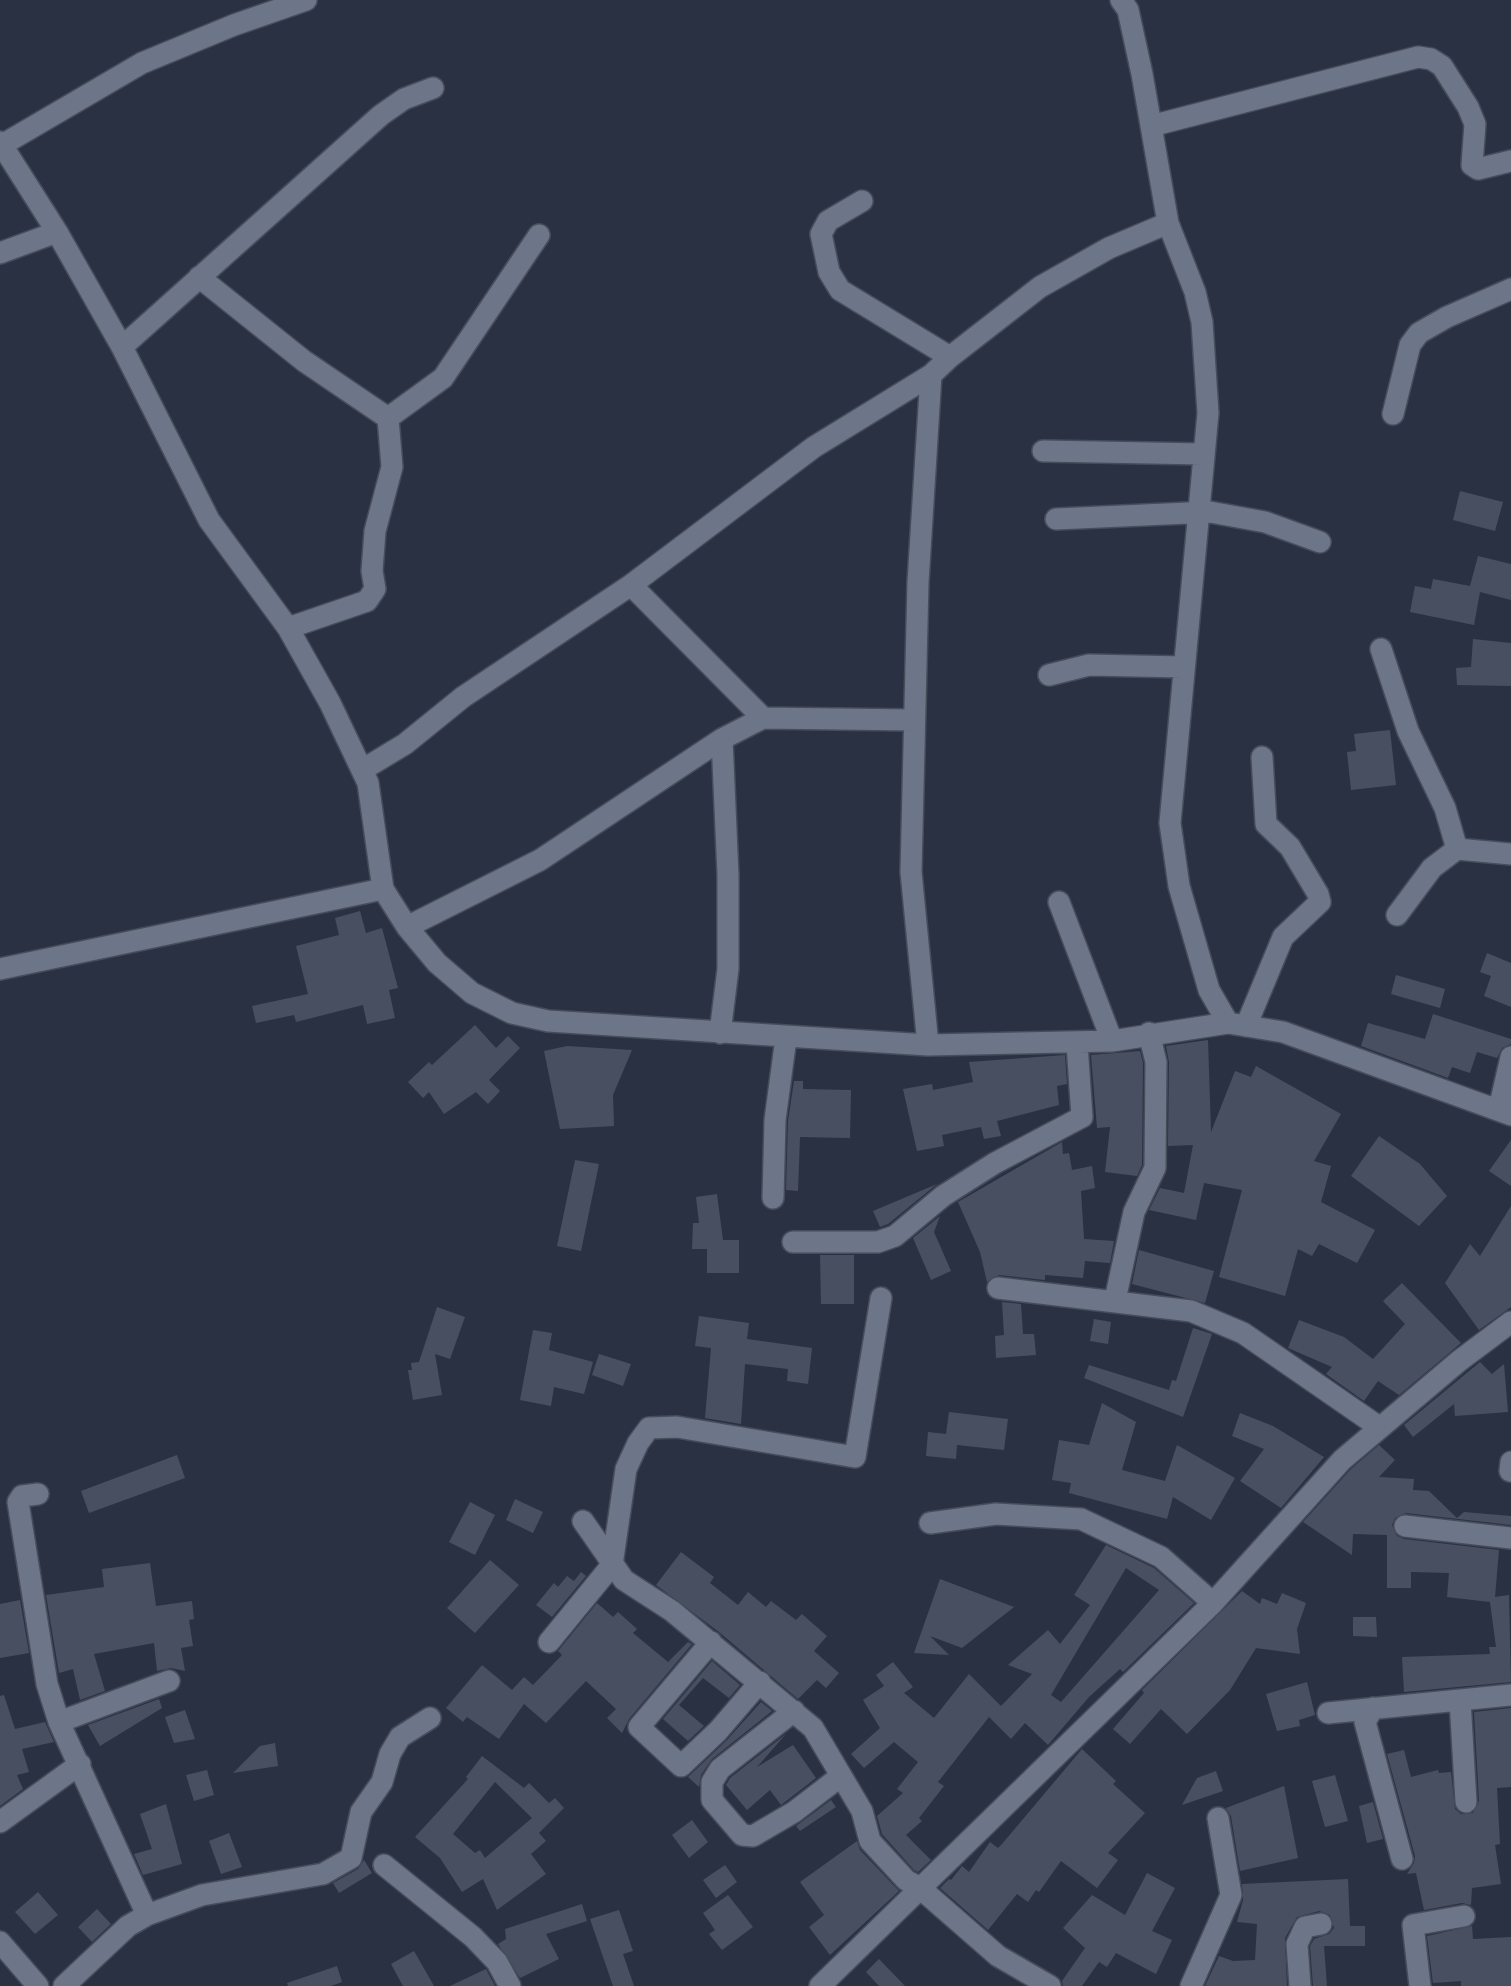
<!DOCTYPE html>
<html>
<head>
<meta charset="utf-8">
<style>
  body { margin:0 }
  canvas { display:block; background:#2a3142 }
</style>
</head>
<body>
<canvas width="1511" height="1986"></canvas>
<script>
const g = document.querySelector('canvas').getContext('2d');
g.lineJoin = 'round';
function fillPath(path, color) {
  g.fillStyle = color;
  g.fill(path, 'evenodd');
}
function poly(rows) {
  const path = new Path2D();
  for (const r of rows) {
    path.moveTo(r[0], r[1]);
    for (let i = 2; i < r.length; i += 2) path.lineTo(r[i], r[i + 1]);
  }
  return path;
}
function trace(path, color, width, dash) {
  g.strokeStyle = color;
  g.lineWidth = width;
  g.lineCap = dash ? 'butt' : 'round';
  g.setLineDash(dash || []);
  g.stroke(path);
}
fillPath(poly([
  [1460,491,1503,502,1495,531,1453,520],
  [1478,556,1511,564,1511,600,1480,592,1474,625,1410,612,1415,586,1431,589,1433,579,1470,586],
  [1473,639,1511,643,1511,686,1457,685,1456,668,1471,667],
  [1390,730,1396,785,1351,790,1347,752,1356,751,1354,734],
  [360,911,366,933,382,928,398,988,389,990,395,1018,367,1024,363,1005,296,1022,294,1015,256,1023,252,1006,308,994,296,946,339,935,335,918],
  [1487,953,1511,963,1511,1007,1484,996,1491,976,1480,972],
  [1396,975,1445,989,1440,1008,1391,994],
  [1433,1014,1511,1039,1511,1044,1502,1048,1497,1058,1477,1052,1470,1073,1452,1067,1448,1078,1361,1046,1368,1023,1425,1039],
  [475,1025,496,1048,508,1036,520,1048,489,1080,500,1091,488,1104,476,1092,444,1114,429,1092,423,1098,408,1082,429,1062,432,1065],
  [1208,1040,1211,1132,1235,1071,1251,1077,1256,1066,1341,1114,1314,1161,1331,1166,1321,1202,1375,1230,1357,1263,1319,1244,1312,1256,1298,1249,1285,1296,1219,1277,1242,1190,1204,1183,1196,1220,1149,1210,1160,1188,1184,1193,1193,1145,1168,1146,1169,1062,1166,1046],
  [567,1046,632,1050,613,1095,614,1126,560,1129,544,1051],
  [1140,1051,1143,1063,1142,1165,1137,1176,1105,1172,1110,1127,1097,1128,1091,1055],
  [1065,1055,1067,1084,1057,1086,1059,1105,997,1121,1001,1136,984,1139,981,1127,942,1135,944,1146,917,1151,903,1089,932,1084,933,1090,973,1082,969,1062],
  [794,1081,803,1081,803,1089,851,1090,850,1138,800,1137,798,1191,786,1190,788,1121],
  [1379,1136,1420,1164,1447,1196,1419,1226,1351,1176],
  [1511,1140,1511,1186,1489,1171],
  [1062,1142,1063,1154,1069,1153,1072,1170,1092,1166,1095,1188,1081,1191,1084,1239,1114,1241,1110,1263,1085,1261,1083,1278,1045,1275,1045,1280,999,1275,987,1282,980,1252,958,1202],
  [575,1160,599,1164,581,1251,557,1246],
  [937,1184,888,1224,880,1227,873,1211],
  [717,1194,723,1240,739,1240,739,1273,707,1273,707,1249,692,1249,693,1223,699,1223,696,1197],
  [1511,1206,1511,1307,1479,1330,1445,1283,1470,1244,1480,1256],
  [940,1216,934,1232,951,1271,931,1280,913,1238],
  [1139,1250,1214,1271,1205,1303,1132,1284],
  [820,1255,854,1255,854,1304,821,1304],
  [1402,1283,1461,1343,1399,1395,1378,1381,1364,1401,1326,1374,1332,1367,1288,1348,1299,1320,1344,1337,1373,1359,1405,1324,1383,1301],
  [1002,1302,1021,1304,1023,1334,1034,1334,1036,1355,996,1358,995,1336,1004,1335],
  [437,1307,465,1317,450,1359,435,1354,442,1395,413,1400,408,1370,412,1370,411,1363,419,1362],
  [699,1316,749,1323,747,1339,812,1348,808,1384,787,1381,788,1369,745,1364,741,1424,705,1418,711,1348,695,1346],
  [1094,1319,1111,1322,1108,1344,1090,1341],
  [1193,1328,1212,1334,1183,1417,1084,1378,1089,1365,1169,1390,1172,1380,1176,1381],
  [533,1330,552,1333,549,1350,593,1362,584,1394,554,1387,551,1406,520,1400],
  [599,1354,631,1364,623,1386,592,1375],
  [1480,1362,1492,1374,1504,1364,1508,1412,1455,1416,1454,1404,1413,1437,1404,1425],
  [1102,1403,1136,1422,1122,1470,1165,1481,1177,1445,1235,1478,1211,1520,1173,1497,1167,1519,1069,1493,1071,1483,1052,1480,1059,1440,1089,1445],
  [949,1412,1008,1419,1004,1450,957,1445,956,1459,926,1456,928,1432,946,1434],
  [1240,1413,1273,1426,1324,1457,1281,1508,1240,1481,1264,1449,1232,1436],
  [1379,1445,1395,1460,1379,1477,1414,1479,1413,1490,1429,1491,1457,1518,1464,1512,1511,1516,1511,1525,1406,1513,1395,1518,1392,1525,1397,1536,1404,1539,1499,1550,1495,1597,1509,1595,1511,1682,1404,1692,1402,1657,1490,1654,1489,1647,1496,1647,1490,1602,1447,1597,1449,1573,1411,1572,1411,1588,1387,1588,1387,1535,1353,1534,1352,1555,1303,1522,1351,1469],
  [177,1455,185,1478,89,1513,81,1491],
  [515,1499,543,1512,533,1533,506,1520],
  [470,1502,495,1515,475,1555,449,1542],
  [1106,1545,1154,1568,1194,1603,1123,1672,1120,1669,1089,1697,1048,1745,1025,1723,1011,1739,989,1717,938,1782,944,1786,919,1818,922,1821,906,1835,931,1860,918,1872,914,1870,882,1834,877,1816,903,1793,897,1789,918,1762,894,1742,864,1768,851,1754,880,1728,863,1700,884,1686,876,1675,893,1662,913,1687,904,1693,934,1718,969,1674,1001,1706,1032,1674,1008,1665,1048,1630,1060,1644,1090,1605,1074,1595],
  [1126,1568,1159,1590,1061,1702,1051,1695],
  [681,1552,714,1577,710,1583,738,1605,748,1592,766,1607,771,1601,796,1620,802,1614,827,1636,814,1651,839,1673,826,1688,817,1680,798,1699,719,1632,656,1585],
  [490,1560,519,1585,475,1633,447,1608],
  [150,1563,156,1606,192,1601,194,1619,189,1620,193,1646,181,1648,185,1671,171,1668,157,1671,154,1643,94,1654,105,1691,80,1700,73,1669,59,1673,46,1595,104,1587,102,1569],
  [581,1572,586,1576,552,1617,536,1605,554,1583,558,1587,567,1576,574,1581],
  [940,1579,1014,1607,962,1648,930,1636,949,1655,914,1653],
  [1242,1591,1260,1604,1262,1598,1277,1604,1282,1593,1306,1603,1297,1629,1300,1654,1256,1648,1230,1690,1187,1734,1161,1709,1130,1744,1113,1729,1144,1693,1142,1690],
  [20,1600,29,1653,0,1658,0,1604],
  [597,1603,613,1617,618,1612,637,1629,633,1633,668,1662,688,1642,692,1644,629,1719,622,1733,607,1718,616,1709,586,1681,546,1723,524,1704,499,1739,467,1717,463,1722,446,1708,482,1665,512,1690,524,1677,533,1685,562,1655,558,1651],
  [1353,1617,1376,1617,1377,1637,1353,1636],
  [712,1661,740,1685,729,1698,703,1678,679,1705,704,1726,688,1741,663,1719],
  [1307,1682,1315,1715,1299,1720,1300,1726,1277,1731,1266,1694],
  [4,1695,15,1729,45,1722,54,1742,22,1749,29,1772,17,1775,23,1789,0,1806,0,1696],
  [159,1699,162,1708,100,1746,88,1725],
  [761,1702,772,1711,712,1759,701,1775,699,1787,688,1777,727,1740],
  [1511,1708,1511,1787,1497,1788,1500,1844,1495,1845,1501,1884,1472,1888,1471,1905,1462,1903,1424,1910,1416,1873,1407,1874,1414,1863,1415,1856,1387,1754,1404,1750,1411,1777,1438,1770,1439,1773,1451,1772,1455,1809,1461,1814,1473,1813,1479,1801,1474,1712],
  [185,1710,195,1739,174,1743,165,1717],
  [786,1734,757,1767,793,1745,816,1778,781,1805,770,1790,747,1810,726,1785,730,1778],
  [275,1743,278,1766,233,1773,260,1746],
  [1082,1749,1116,1781,1113,1784,1145,1813,1108,1853,1118,1860,1097,1888,1061,1861,1039,1892,1036,1890,1028,1902,1017,1894,988,1930,940,1888,949,1879,951,1880,962,1866,969,1872,990,1842,998,1848,1002,1844],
  [482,1756,524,1788,529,1783,549,1803,555,1798,564,1808,539,1833,546,1841,531,1854,546,1874,497,1910,483,1879,462,1892,440,1858,415,1837,468,1779,466,1777],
  [495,1782,532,1818,485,1858,480,1850,475,1853,453,1834],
  [207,1770,214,1795,194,1801,186,1775],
  [1216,1771,1223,1791,1182,1805,1197,1778],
  [1335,1775,1348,1821,1325,1827,1312,1781],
  [1284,1786,1298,1858,1240,1871,1231,1816,1226,1808],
  [831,1800,836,1807,800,1831,796,1826],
  [1373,1802,1383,1839,1367,1843,1359,1806],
  [166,1804,182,1864,143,1875,134,1854,152,1849,140,1814],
  [692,1820,708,1842,689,1858,672,1835],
  [229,1833,242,1867,221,1874,209,1841],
  [857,1841,860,1850,899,1891,830,1955,809,1927,824,1915,800,1882],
  [364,1860,372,1873,339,1893,333,1883,358,1869],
  [725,1865,737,1882,716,1898,703,1880],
  [1147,1873,1175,1888,1152,1931,1172,1940,1156,1974,1116,1953,1107,1967,1099,1962,1082,1986,1063,1986,1062,1981,1085,1948,1063,1928,1092,1895,1125,1915],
  [1348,1879,1350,1926,1365,1926,1365,1946,1324,1946,1327,1986,1313,1986,1310,1946,1314,1939,1329,1934,1334,1928,1330,1915,1319,1911,1297,1917,1285,1938,1287,1986,1205,1986,1219,1956,1233,1961,1255,1960,1257,1924,1237,1922,1243,1900,1242,1884],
  [38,1892,58,1915,35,1934,15,1912],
  [728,1895,753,1927,722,1950,709,1934,715,1930,703,1913],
  [582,1904,587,1921,546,1934,559,1959,520,1978,498,1944,506,1939,505,1929],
  [97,1909,111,1924,92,1942,78,1927],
  [619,1910,633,1951,623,1954,634,1986,613,1986,590,1919],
  [1472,1926,1473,1939,1511,1937,1511,1986,1461,1986,1461,1981,1433,1983,1427,1936],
  [414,1951,434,1986,403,1986,391,1964],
  [879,1959,905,1986,879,1986,866,1972],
  [337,1966,342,1982,331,1986,288,1986,287,1983],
  [486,1969,495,1986,450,1986]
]), '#484f61');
const minor = poly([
  [1121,0,1128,10,1142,74,1168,223,1195,292,1202,322,1208,413,1170,823,1179,886,1209,990,1228,1023],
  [1151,126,1418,57,1431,59,1442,66,1468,107,1475,124,1472,165,1478,169,1511,161],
  [0,142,57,232,122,347,209,520,288,628,330,703,368,783,383,889,0,969],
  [2,145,142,63,234,25,306,0],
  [862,201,828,221,821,234,829,272,840,290,950,357],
  [0,253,57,232],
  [199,277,304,361,388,418],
  [122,347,381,115,404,99,433,88],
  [1393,414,1410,345,1419,333,1447,317,1511,289],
  [1043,451,1203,454],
  [1056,519,1210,512,1265,522,1320,542],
  [631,585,763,718,913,720],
  [288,628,367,601,375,589,372,571,375,531,392,467,388,418,443,378,539,235],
  [1381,649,1408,731,1445,808,1457,849],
  [1049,675,1089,665,1183,667],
  [362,770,405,744,463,697,631,585,814,447,931,375,950,357,1040,287,1109,248,1168,223],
  [383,889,407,927,437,963,472,993,512,1013,548,1021,928,1045,1112,1041,1228,1023,1283,1032,1511,1115],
  [1059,902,1112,1041],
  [1397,915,1432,868,1457,849,1511,854],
  [407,927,540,860,722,739,763,718],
  [1246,1026,1283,937,1320,902,1318,894,1290,847,1266,824,1262,757],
  [720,1033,728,969,728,875,722,739],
  [928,1045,911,872,918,582,931,375],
  [1499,1109,1511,1057],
  [773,1198,775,1120,786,1038],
  [793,1242,878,1242,895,1236,943,1196,995,1163,1082,1117,1077,1044],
  [998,1288,1191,1311,1243,1333,1379,1427],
  [1115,1300,1134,1212,1155,1168,1156,1062,1149,1033],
  [1510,1471,1511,1462],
  [38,1494,22,1496,18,1502,47,1684,59,1722,147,1915],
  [583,1521,624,1580,672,1611,813,1728,862,1811,870,1841,906,1880,920,1888,998,1956,1050,1986],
  [930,1523,996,1514,1081,1519,1161,1557,1213,1603],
  [1405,1526,1511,1538],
  [549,1642,612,1565,626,1469,638,1443,649,1428,677,1427,855,1457,881,1298],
  [711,1642,639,1727,681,1766,718,1731,760,1682],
  [1460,1700,1466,1802],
  [1373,1708,1365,1722,1402,1859],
  [794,1711,720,1769,712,1782,712,1800,742,1835,753,1836,794,1812,841,1776],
  [1328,1713,1511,1695],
  [59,1722,169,1681],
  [0,1822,80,1764],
  [384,1865,473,1937,497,1962,510,1986],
  [0,1942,38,1986],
  [64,1986,128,1926,147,1915,202,1895,323,1874,351,1858,361,1812,382,1782,390,1754,400,1737,430,1718],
  [820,1986,1213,1603,1342,1460,1459,1361,1511,1322],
  [1191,1986,1231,1895,1218,1818],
  [1300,1986,1297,1944,1305,1927,1321,1924],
  [1420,1986,1413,1925,1464,1916]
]);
trace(minor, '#464c5a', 24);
trace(minor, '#6d7589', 21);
</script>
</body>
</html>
